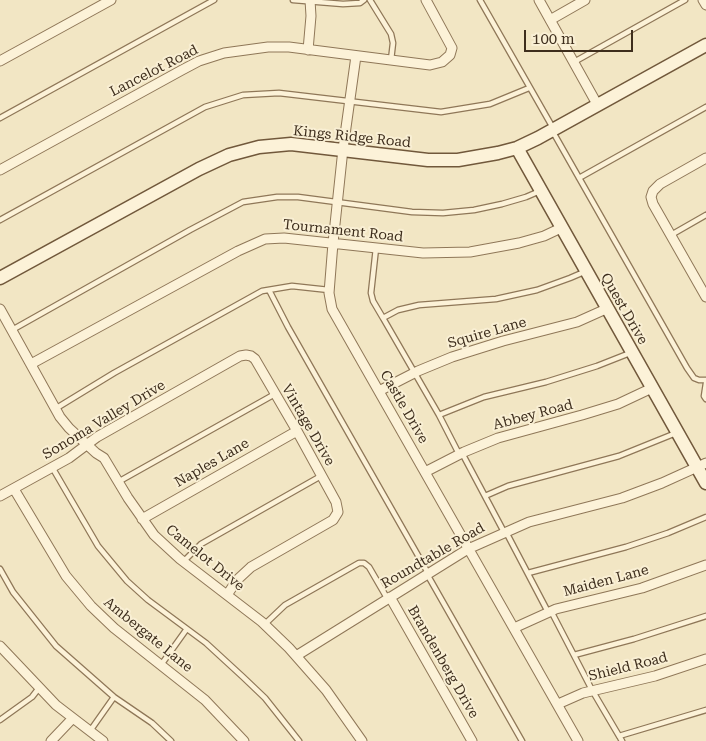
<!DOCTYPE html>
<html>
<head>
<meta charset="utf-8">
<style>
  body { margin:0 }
  #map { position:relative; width:706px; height:741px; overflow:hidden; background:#f2e6c4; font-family:"Roboto Serif",serif }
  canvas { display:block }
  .scale { position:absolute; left:524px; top:30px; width:109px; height:22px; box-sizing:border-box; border:2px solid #3e2e1d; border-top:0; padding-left:6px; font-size:15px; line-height:18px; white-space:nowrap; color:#3e2e1d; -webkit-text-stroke:4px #f9efd4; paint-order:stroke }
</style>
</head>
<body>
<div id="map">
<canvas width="706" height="741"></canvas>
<div class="scale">100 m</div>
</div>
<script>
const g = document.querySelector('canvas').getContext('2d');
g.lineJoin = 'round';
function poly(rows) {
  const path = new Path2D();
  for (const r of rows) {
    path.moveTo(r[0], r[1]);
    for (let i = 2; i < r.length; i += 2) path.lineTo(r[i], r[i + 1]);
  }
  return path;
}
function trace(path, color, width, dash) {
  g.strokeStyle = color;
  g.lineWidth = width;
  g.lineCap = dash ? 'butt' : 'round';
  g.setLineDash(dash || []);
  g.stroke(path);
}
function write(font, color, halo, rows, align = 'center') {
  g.font = font + ' "Roboto Serif",serif';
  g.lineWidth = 4;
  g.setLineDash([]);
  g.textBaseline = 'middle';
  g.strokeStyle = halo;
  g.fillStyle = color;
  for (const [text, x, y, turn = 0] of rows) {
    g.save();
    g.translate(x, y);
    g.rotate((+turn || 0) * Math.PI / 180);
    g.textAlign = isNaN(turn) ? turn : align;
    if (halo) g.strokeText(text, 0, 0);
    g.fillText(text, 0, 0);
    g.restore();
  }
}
const lane = poly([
  [293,0,343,4,360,3,364,0],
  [370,0,391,34,393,43,391,60],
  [480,0,553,128],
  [574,62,685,0],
  [0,118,214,0],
  [553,132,687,368,694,378,699,380,706,380],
  [579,178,706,107],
  [0,220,205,107,243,95,279,93,441,112,490,104,529,88],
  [671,235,706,215],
  [376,248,371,293,373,301,383,318,398,310,419,305,496,299,537,290,570,278,584,272],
  [269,290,288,327,428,573],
  [383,318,439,415,484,397,546,382,597,366,630,353],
  [12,330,190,230,243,202,277,197,298,197,412,212,443,213,474,210,502,204,526,197,540,191],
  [706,383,704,396,706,399],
  [55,409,114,373,262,291,292,286,329,290],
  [439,415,459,454],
  [462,453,504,532],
  [52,467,98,546,127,581,148,600,206,643,243,677,265,698,299,741],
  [118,482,275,394],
  [485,496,508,486,619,456,676,433],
  [506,532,548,612],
  [183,562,201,544,321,476],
  [0,569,13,592,56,646,114,697,152,723,171,741],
  [528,573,626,547,668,533,706,517],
  [427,574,522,741],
  [551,611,592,690,622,741],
  [265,624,285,605,359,563,364,563,369,567,387,598],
  [574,655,634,639,706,616],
  [161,665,186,630],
  [0,720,32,697,39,688],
  [90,731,114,697],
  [619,736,706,710]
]);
const street = poly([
  [539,0,597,104],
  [703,0,706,5],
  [550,20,585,0],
  [308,50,311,16,310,0],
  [356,56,343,149,333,243,329,293,332,309,578,741],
  [0,61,111,0],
  [706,158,660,184,653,191,651,197,653,204,706,297],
  [0,170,182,70,199,61,224,53,268,47,289,47,430,65,442,62,450,55,452,48,426,0],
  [0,309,60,417,69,428,96,453,104,458,128,498,154,535,180,559,262,622,289,648,326,690,362,741],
  [31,364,238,251,265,239,284,238,423,253,470,252,519,243,544,236,561,228],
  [379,391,418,371,452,357,503,341,577,322,606,309],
  [425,472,464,452,498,438,582,415,618,404,652,388],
  [14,489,66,576,91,606,114,628,205,700,244,741],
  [0,496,69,458,97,437,240,356,246,355,251,356,255,359,297,431,336,502,338,512,333,520,251,567,237,580,227,595],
  [142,519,297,431],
  [390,597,472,741],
  [514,628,556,609,642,588,706,565],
  [0,646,56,705,103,741],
  [296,656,468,549,529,522,622,498,662,483,706,463],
  [558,704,583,693,655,676,706,659],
  [51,741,72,719]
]);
const secondary = poly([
  [517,148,706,483],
  [0,278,199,169,229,155,259,147,291,144,428,160,458,160,498,153,517,148,538,138,706,45]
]);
trace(lane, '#8f7758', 7);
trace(street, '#8f7758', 11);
trace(secondary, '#71583b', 15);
trace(lane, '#fcf2d8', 4.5);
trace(street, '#fcf2d8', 9);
trace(secondary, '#fcf2d8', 12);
write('14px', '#3e2e1d', '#f9efd4', [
  ["Lancelot Road",154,71,-27],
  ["Kings Ridge Road",352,137,6],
  ["Tournament Road",343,231,6],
  ["Quest Drive",624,309,60],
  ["Squire Lane",487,333,-16],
  ["Castle Drive",404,407,60],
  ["Abbey Road",533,415,-15],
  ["Sonoma Valley Drive",104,420,-31],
  ["Vintage Drive",308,425,60],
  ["Naples Lane",212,463,-30],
  ["Roundtable Road",433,556,-30],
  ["Camelot Drive",205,558,39],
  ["Maiden Lane",606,581,-15],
  ["Ambergate Lane",148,635,39],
  ["Brandenberg Drive",443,662,60],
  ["Shield Road",628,667,-14]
]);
</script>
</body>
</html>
